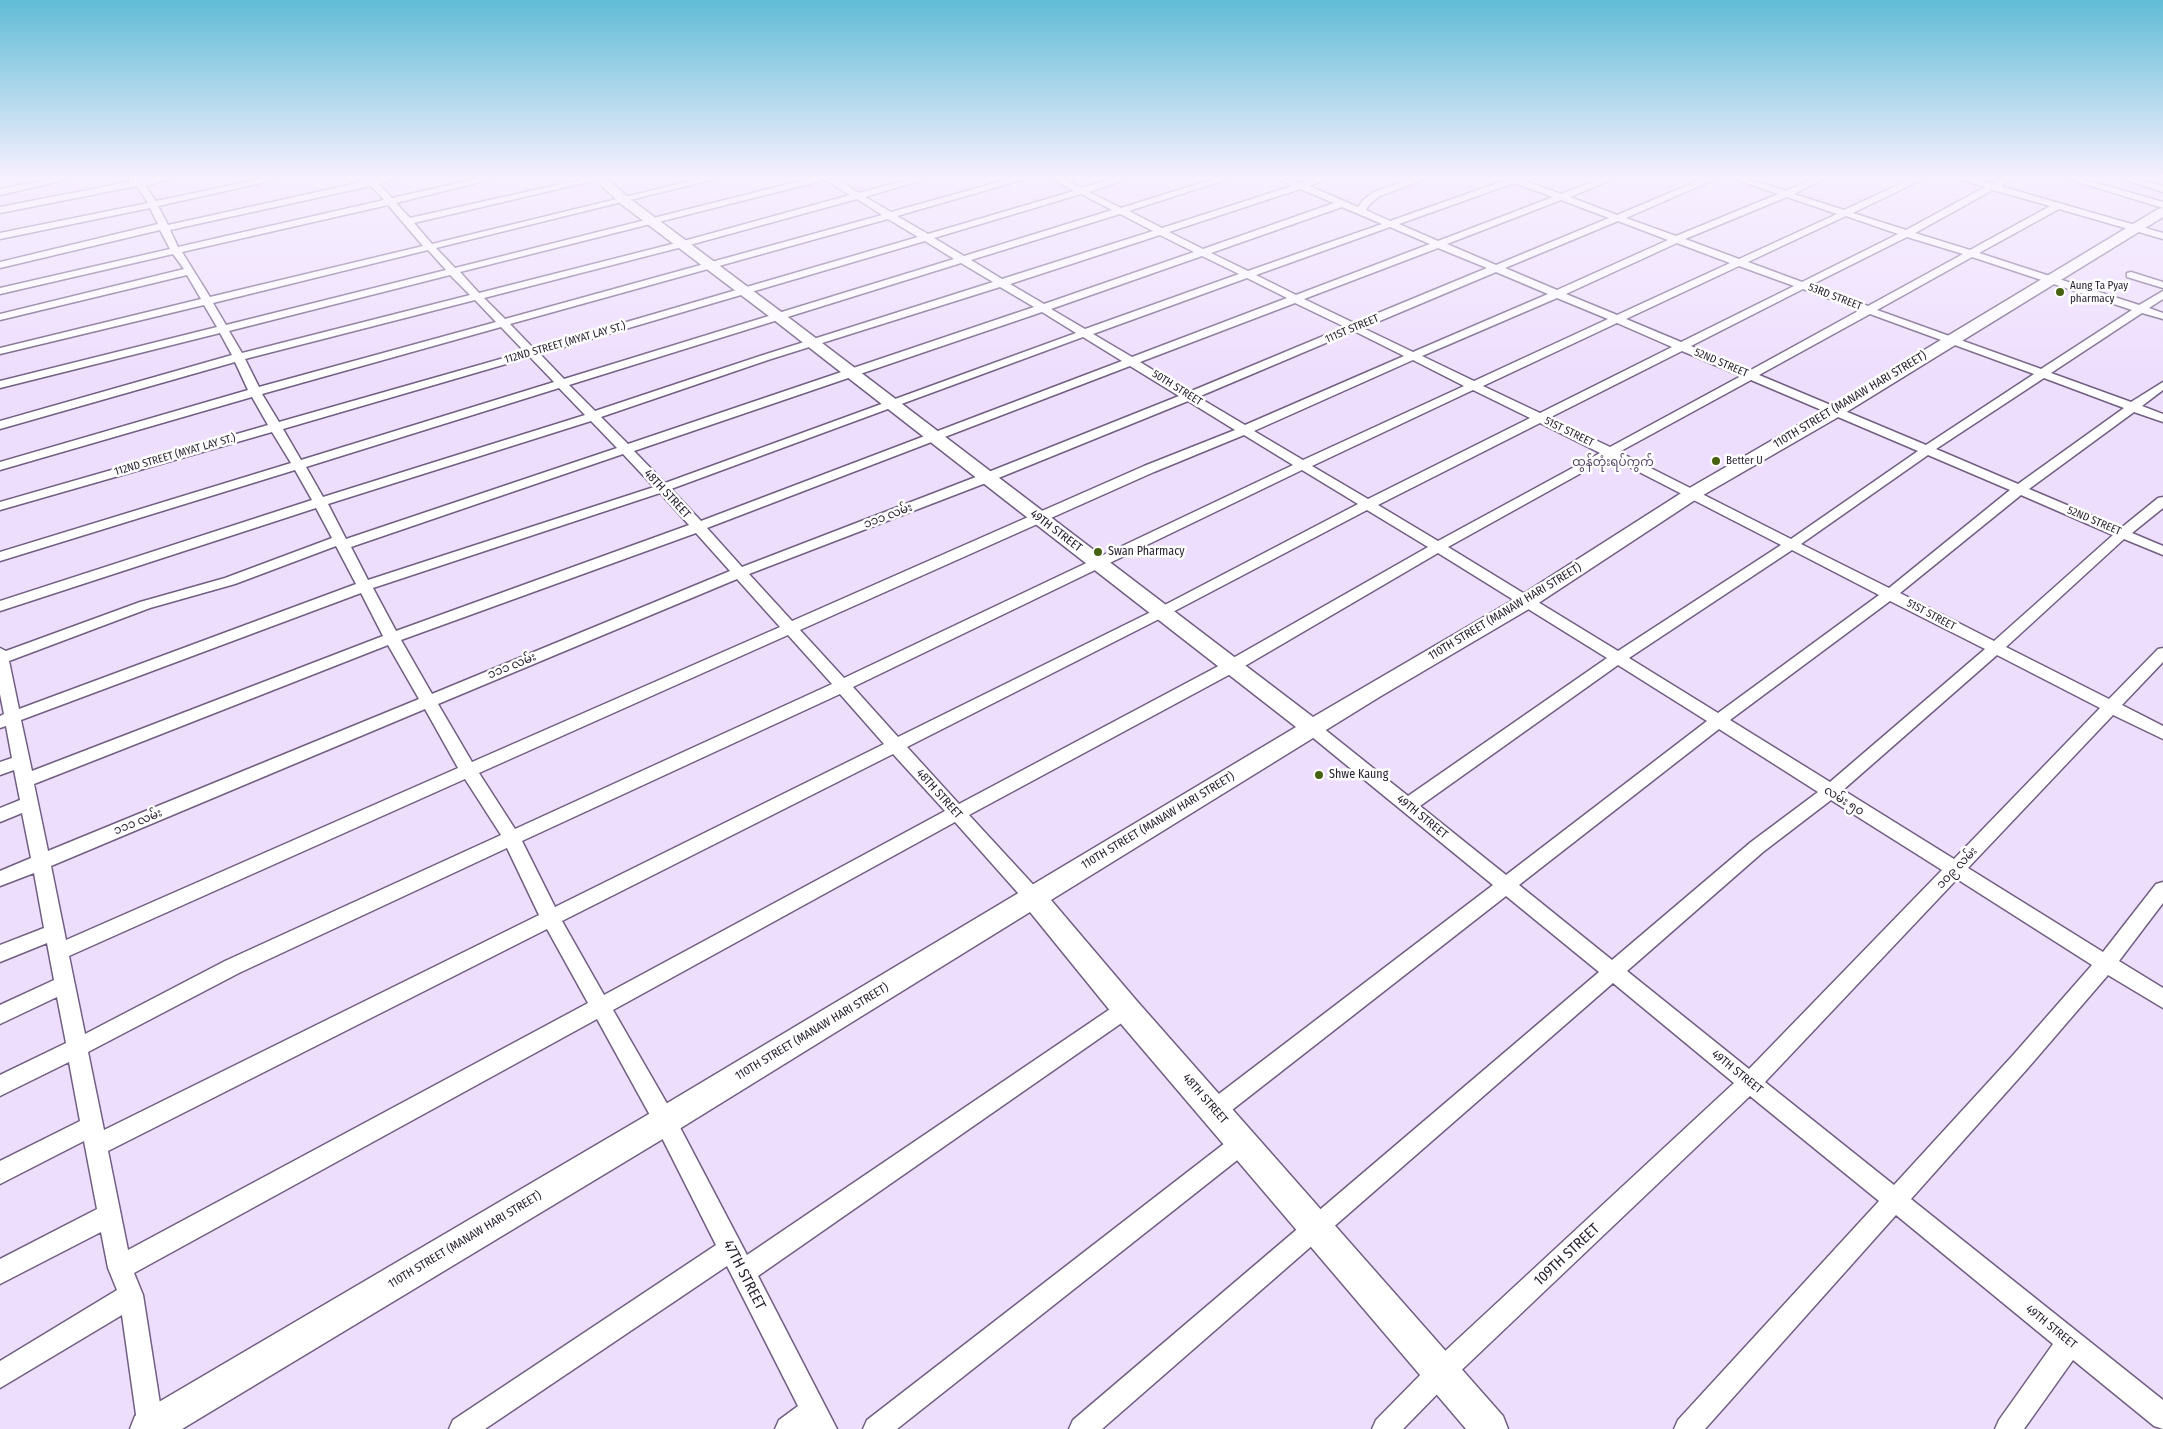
<!DOCTYPE html>
<html>
<head>
<meta charset="utf-8">
<style>
  body { margin:0 }
  canvas { display:block; background:#eedefe }
</style>
</head>
<body>
<canvas width="2163" height="1429"></canvas>
<script>
const g = document.querySelector('canvas').getContext('2d');
g.lineJoin = 'round';
function poly(rows) {
  const path = new Path2D();
  for (const r of rows) {
    path.moveTo(r[0], r[1]);
    for (let i = 2; i < r.length; i += 2) path.lineTo(r[i], r[i + 1]);
  }
  return path;
}
function trace(path, color, width, dash) {
  g.strokeStyle = color;
  g.lineWidth = width;
  g.lineCap = dash ? 'butt' : 'round';
  g.setLineDash(dash || []);
  g.stroke(path);
}
function fillPath(path, color) {
  g.fillStyle = color;
  g.fill(path, 'evenodd');
}
function write(font, color, halo, rows, align = 'center') {
  g.font = font + ' "Fira Sans Condensed","Noto Sans Myanmar",sans-serif';
  g.lineWidth = 5;
  g.setLineDash([]);
  g.textBaseline = 'middle';
  g.strokeStyle = halo;
  g.fillStyle = color;
  for (const [text, x, y, turn = 0] of rows) {
    g.save();
    g.translate(x, y);
    g.rotate((+turn || 0) * Math.PI / 180);
    g.textAlign = isNaN(turn) ? turn : align;
    if (halo) g.strokeText(text, 0, 0);
    g.fillText(text, 0, 0);
    g.restore();
  }
}
const street = poly([
  [61,177,79,177,0,195,0,189,61,177],
  [131,177,140,177,142,181,160,177,178,177,145,186,156,201,270,177,288,177,158,206,168,225,367,181,364,177,373,177,375,179,402,177,379,184,392,198,485,177,501,177,396,203,410,218,592,177,609,177,414,223,432,244,707,177,723,177,436,248,455,268,816,177,833,177,859,193,917,177,932,177,865,197,891,212,1017,177,1032,177,897,216,928,234,1074,191,1049,177,1060,177,1082,188,1119,177,1133,177,1089,192,1121,208,1220,177,1234,177,1129,211,1162,228,1292,186,1275,177,1287,177,1301,183,1319,177,1332,177,1309,186,1358,207,1363,200,1374,192,1417,177,1430,177,1380,196,1370,204,1366,210,1390,221,1506,180,1505,177,1525,177,1522,180,1561,194,1606,177,1618,177,1570,197,1617,215,1708,177,1720,177,1626,218,1676,236,1778,194,1729,177,1742,177,1786,191,1816,177,1828,177,1794,194,1844,210,1915,177,1927,177,1853,213,1906,230,1985,187,1954,177,1968,177,1992,184,2004,177,2013,177,2012,180,2000,186,2163,233,2163,239,2059,209,1979,253,2139,305,2163,291,2163,299,2149,308,2163,313,2163,319,2142,313,2051,373,2131,402,2163,382,2163,390,2142,406,2163,414,2163,422,2134,412,2029,489,2121,528,2158,498,2163,497,2163,508,2132,533,2163,546,2163,555,2124,539,2006,647,2109,699,2158,649,2163,648,2163,662,2122,705,2163,726,2163,739,2113,715,1968,868,2103,952,2156,884,2163,882,2163,903,2119,961,2163,988,2163,1008,2108,975,2028,1068,1911,1199,2163,1400,2163,1429,2154,1426,2073,1360,2024,1429,1995,1429,1999,1420,2053,1344,1896,1215,1705,1429,1674,1429,1678,1420,1879,1201,1750,1096,1449,1382,1403,1429,1372,1429,1376,1420,1431,1364,1734,1083,1613,983,1102,1429,1069,1429,1073,1420,1599,972,1506,896,1223,1117,1215,1120,1207,1117,1204,1110,1207,1103,1493,885,1306,732,1304,728,1306,724,1312,722,1318,724,1408,796,1607,658,1438,553,1238,670,969,815,1040,892,1042,897,1040,902,1033,905,1026,902,955,822,613,1010,673,1114,747,1255,1119,1003,1126,1000,1133,1003,1136,1009,1133,1015,758,1276,837,1429,775,1429,779,1420,798,1406,727,1266,485,1429,449,1429,453,1420,716,1245,657,1128,597,1019,134,1273,143,1295,164,1429,138,1429,122,1315,0,1388,0,1361,117,1290,108,1268,101,1232,0,1284,0,1259,97,1209,84,1141,0,1184,0,1161,80,1121,69,1062,0,1096,0,1075,66,1043,57,997,0,1024,0,1005,54,980,47,943,0,962,0,945,44,928,34,873,0,886,0,871,31,858,22,813,0,822,0,808,20,800,14,770,0,775,0,762,12,758,6,726,0,728,0,716,4,714,0,694,0,648,6,651,140,602,225,578,332,538,316,508,0,611,0,601,312,500,295,470,0,561,0,552,291,463,272,432,0,510,0,502,268,425,252,397,0,470,0,462,248,390,235,362,0,429,0,421,232,355,220,333,0,388,0,381,217,327,204,305,0,354,0,348,201,299,187,275,0,320,0,314,184,269,173,254,0,294,0,288,170,249,160,230,0,268,0,262,158,224,150,208,0,239,0,233,148,203,137,186,0,213,0,207,134,181,131,177],
  [825,180,850,195,680,242,479,293,460,272,825,180],
  [1514,183,1553,197,1438,241,1399,224,1514,183],
  [371,186,384,200,178,247,170,230,371,186],
  [1300,189,1334,203,1203,249,1169,232,1300,189],
  [1993,190,2050,206,1970,250,1915,233,1993,190],
  [1081,194,1112,210,964,256,934,238,1081,194],
  [1787,197,1837,214,1739,259,1685,239,1787,197],
  [857,199,882,215,505,319,484,298,686,246,857,199],
  [1561,200,1609,218,1496,265,1447,244,1561,200],
  [388,205,423,246,210,297,182,252,388,205],
  [1342,207,1382,224,1248,271,1211,253,1342,207],
  [1120,214,1153,231,1002,279,971,260,1120,214],
  [1846,216,1898,234,1802,282,1748,262,1846,216],
  [888,219,918,237,534,349,510,324,888,219],
  [1618,221,1668,240,1557,290,1505,268,1618,221],
  [1390,227,1430,244,1296,295,1256,275,1390,227],
  [1160,235,1194,252,1044,304,1010,284,1160,235],
  [1907,237,1963,254,1868,306,1811,285,1907,237],
  [925,241,954,259,564,379,540,354,925,241],
  [1677,243,1730,263,1617,315,1566,294,1677,243],
  [1438,248,1487,268,1354,323,1304,299,1438,248],
  [428,250,446,270,226,325,213,303,428,250],
  [1202,256,1239,274,1085,329,1051,309,1202,256],
  [1972,257,2132,310,2041,369,1877,310,1972,257],
  [961,263,993,282,760,356,595,411,569,385,961,263],
  [1739,266,1794,286,1681,342,1626,319,1739,266],
  [1496,272,1548,294,1413,352,1363,328,1496,272],
  [450,275,470,295,242,353,229,331,450,275],
  [1247,278,1287,298,1132,357,1093,334,1247,278],
  [1000,287,1034,307,628,444,601,417,768,360,1000,287],
  [1803,289,1860,310,1749,371,1691,346,1803,289],
  [1557,298,1608,319,1474,381,1422,356,1557,298],
  [475,300,496,322,259,387,245,359,475,300],
  [1295,303,1345,327,1189,392,1140,362,1295,303],
  [1042,312,1076,333,665,483,634,451,1042,312],
  [1870,314,2034,374,1926,445,1759,375,1870,314],
  [1617,323,1672,347,1540,413,1483,386,1617,323],
  [501,327,525,352,279,422,262,394,501,327],
  [1354,331,1404,356,1245,425,1198,397,1354,331],
  [1083,337,1122,361,701,521,671,489,1083,337],
  [1682,351,1741,376,1610,447,1549,418,1682,351],
  [530,357,554,382,301,460,283,429,530,357],
  [1413,360,1464,386,1303,460,1254,431,1413,360],
  [1130,366,1179,396,981,475,742,567,707,528,1130,366],
  [2044,378,2124,408,2018,484,1936,449,2044,378],
  [1751,380,1918,451,1791,539,1619,452,1751,380],
  [559,388,585,415,323,497,306,467,559,388],
  [1473,390,1530,418,1368,499,1312,466,1473,390],
  [1188,401,1235,430,1144,466,792,621,749,574,991,481,1188,401],
  [591,421,617,448,346,539,328,504,591,421],
  [1540,423,1600,453,1438,541,1378,505,1540,423],
  [1244,435,1293,465,844,678,800,630,1154,472,1244,435],
  [623,454,654,487,368,580,351,547,623,454],
  [1928,455,2010,490,1889,588,1801,544,1928,455],
  [1610,457,1781,545,1618,651,1448,547,1610,457],
  [1302,470,1358,504,1157,609,898,737,853,687,1302,470],
  [660,493,689,525,396,631,373,588,660,493],
  [2021,495,2113,535,1994,641,1900,593,2021,495],
  [1367,510,1428,547,1226,662,959,804,907,747,1167,615,1367,510],
  [696,533,730,571,432,694,401,640,696,533],
  [336,546,356,584,19,709,9,661,150,608,235,584,336,546],
  [1792,550,1879,595,1718,713,1629,658,1792,550],
  [737,579,780,627,472,762,438,704,737,579],
  [361,593,383,636,32,771,21,720,361,593],
  [1890,601,1985,649,1830,782,1730,720,1890,601],
  [788,635,832,684,515,829,479,773,788,635],
  [388,645,419,699,48,851,34,784,388,645],
  [1997,655,2100,708,1954,859,1843,790,1997,655],
  [1618,665,1707,721,1506,875,1420,806,1618,665],
  [840,694,884,744,555,907,522,841,840,694],
  [425,709,458,768,66,940,51,866,425,709],
  [1719,729,1818,792,1751,842,1612,960,1519,885,1719,729],
  [893,754,945,811,604,995,562,921,893,754],
  [465,779,501,835,225,961,85,1034,69,956,465,779],
  [1831,800,1942,870,1749,1069,1627,971,1763,852,1831,800],
  [507,848,539,915,104,1130,88,1052,239,973,507,848],
  [1957,879,2092,965,2014,1054,1894,1185,1765,1082,1957,879],
  [547,929,588,1003,128,1250,108,1151,547,929],
  [2062,177,2076,177,2163,202,2163,208,2062,177],
  [2116,177,2130,177,2163,186,2163,192,2116,177],
  [2131,272,2163,282,2163,288,2127,277,2127,273,2131,272],
  [1242,1132,1250,1136,1253,1143,1250,1150,897,1429,863,1429,867,1420,1234,1136,1242,1132]
]);
const secondary = poly([
  [592,177,605,177,629,198,784,314,1313,717,1520,596,1686,490,1828,408,2158,209,2163,208,2163,217,1840,416,1698,498,1534,606,1381,696,1051,900,1136,1000,1503,1416,1508,1429,1466,1429,1116,1018,1030,912,676,1131,182,1429,130,1429,135,1416,654,1111,1296,727,774,320,621,204,592,177]
]);
trace(street, '#705f82', 3);
trace(secondary, '#705f82', 3);
fillPath(street, '#fff');
fillPath(secondary, '#fff');
const sky = g.createLinearGradient(0, 0, 0, 377);
sky.addColorStop(0, '#60bcd6');
sky.addColorStop(0.47, '#f7f0ff');
sky.addColorStop(1, '#f7f0ff00');
g.fillStyle = sky;
g.fillRect(0, 0, 2163, 377);
for (const [x, y, r, color] of [
  [2060,292,5,"#466110"],
  [1716,461,5,"#466110"],
  [1098,552,5,"#466110"],
  [1319,775,5,"#466110"]
]) {
  const dot = new Path2D();
  dot.arc(x, y, r, 0, 2 * Math.PI);
  g.fillStyle = color;
  g.fill(dot);
  trace(dot, '#fff', 2);
}
write('11px', '#292230', '#fff', [
  ["Aung Ta Pyay",2070,286],
  ["pharmacy",2070,299],
  ["Better U",1726,461]
], 'left');
write('11px', '#292230', '#fff', [
  ["53RD STREET",1835,297,21],
  ["111ST STREET",1352,329,-23],
  ["112ND STREET (MYAT LAY ST.)",565,343,-16],
  ["52ND STREET",1721,363,23],
  ["50TH STREET",1177,388,32],
  ["51ST STREET",1569,432,26],
  ["112ND STREET (MYAT LAY ST.)",175,455,-16],
  ["52ND STREET",2094,521,23],
  ["51ST STREET",1931,615,28]
]);
write('12px', '#292230', '#fff', [
  ["110TH STREET (MANAW HARI STREET)",1850,400,-31],
  ["48TH STREET",667,494,47],
  ["၁၁၁ လမ်း",888,516,-21],
  ["49TH STREET",1056,531,37],
  ["110TH STREET (MANAW HARI STREET)",1505,612,-31],
  ["၁၁၁ လမ်း",512,666,-22],
  ["48TH STREET",939,794,48],
  ["လမ်း ၅၀",1844,801,32],
  ["49TH STREET",1422,817,39],
  ["110TH STREET (MANAW HARI STREET)",1158,821,-31],
  ["၁၁၁ လမ်း",138,822,-22],
  ["၁၀၉ လမ်း",1957,868,-46],
  ["110TH STREET (MANAW HARI STREET)",812,1032,-31],
  ["49TH STREET",1737,1072,39],
  ["48TH STREET",1205,1099,49],
  ["110TH STREET (MANAW HARI STREET)",465,1240,-31],
  ["49TH STREET",2051,1327,39]
]);
write('12px', '#584869', '#fff', [
  ["ထွန်တုံးရပ်ကွက်",1613,463]
]);
write('12px', '#292230', '#fff', [
  ["Swan Pharmacy",1108,552],
  ["Shwe Kaung",1329,775]
], 'left');
write('15px', '#292230', '#fff', [
  ["109TH STREET",1567,1255,-43],
  ["47TH STREET",744,1275,63]
]);
</script>
</body>
</html>
